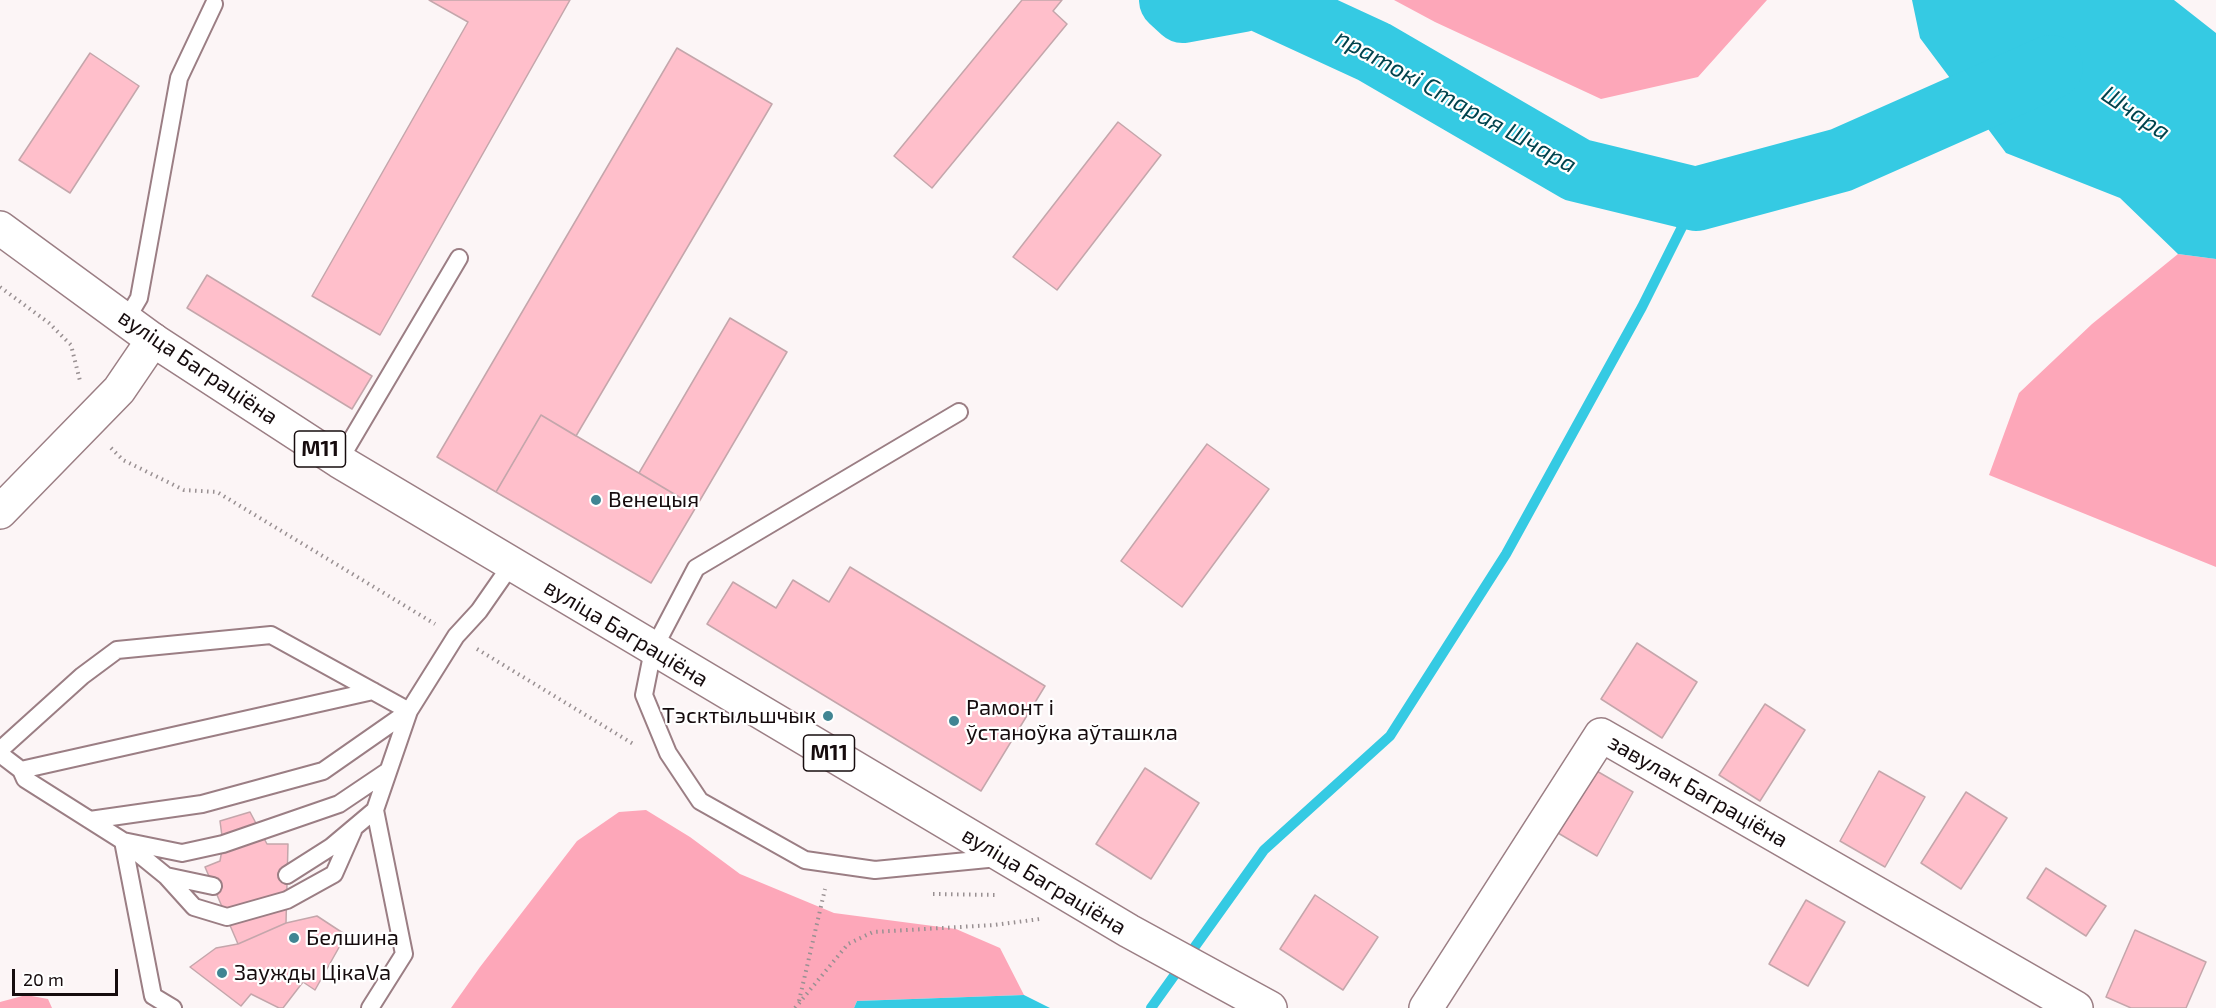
<!DOCTYPE html>
<html>
<head>
<meta charset="utf-8">
<style>
  body { margin:0 }
  #map { position:relative; width:2216px; height:1008px; overflow:hidden; background:#fcf5f6; font-family:"Exo 2",sans-serif }
  canvas { display:block }
  .scale { position:absolute; left:12px; top:969px; width:106px; height:27px; box-sizing:border-box; border:3px solid #160c0e; border-top:0; padding-left:8px; font-size:18px; line-height:21px; white-space:nowrap; color:#160c0e; -webkit-text-stroke:4px #fff; paint-order:stroke }
</style>
</head>
<body>
<div id="map">
<canvas width="2216" height="1008"></canvas>
<div class="scale">20 m</div>
</div>
<script>
const g = document.querySelector('canvas').getContext('2d');
g.lineJoin = 'round';
function fillPath(path, color) {
  g.fillStyle = color;
  g.fill(path, 'evenodd');
}
function poly(rows) {
  const path = new Path2D();
  for (const r of rows) {
    path.moveTo(r[0], r[1]);
    for (let i = 2; i < r.length; i += 2) path.lineTo(r[i], r[i + 1]);
  }
  return path;
}
function trace(path, color, width, dash) {
  g.strokeStyle = color;
  g.lineWidth = width;
  g.lineCap = dash ? 'butt' : 'round';
  g.setLineDash(dash || []);
  g.stroke(path);
}
function write(font, color, halo, rows, align = 'center') {
  g.font = font + ' "Exo 2",sans-serif';
  g.lineWidth = 4.5;
  g.setLineDash([]);
  g.textBaseline = 'middle';
  g.strokeStyle = halo;
  g.fillStyle = color;
  for (const [text, x, y, turn = 0] of rows) {
    g.save();
    g.translate(x, y);
    g.rotate((+turn || 0) * Math.PI / 180);
    g.textAlign = isNaN(turn) ? turn : align;
    if (halo) g.strokeText(text, 0, 0);
    g.fillText(text, 0, 0);
    g.restore();
  }
}
fillPath(poly([
  [1394,0,1767,0,1698,77,1601,99,1435,22],
  [2178,254,2216,259,2216,567,1989,475,2019,393,2092,324],
  [646,810,690,837,740,874,834,913,956,929,1000,948,1024,995,857,1001,854,1008,451,1008,480,967,577,841,619,812],
  [26,995,48,999,52,1008,0,1008,0,1002]
]), '#fda7b9');
fillPath(poly([
  [1912,0,2174,0,2216,33,2216,259,2178,254,2120,198,2006,153,1920,38],
  [1024,995,1050,1008,854,1008,857,1001]
]), '#35cae3');
trace(poly([
  [1151,1008,1264,850,1390,736,1506,554,1642,307,1696,199]
]), '#35cae3', 10);
trace(poly([
  [1171,0,1183,11,1243,0],
  [1261,0,1374,52,1577,170,1696,199,1841,160,2051,67]
]), '#35cae3', 64);
const building = poly([
  [429,0,570,0,380,335,312,296,468,22,429,0],
  [1022,0,1062,0,1053,11,1067,24,932,188,894,156,1022,0],
  [677,48,772,104,576,436,541,415,496,492,437,457,677,48],
  [90,53,139,86,70,193,19,160,90,53],
  [1118,122,1161,155,1057,290,1013,257,1118,122],
  [207,275,372,376,352,409,187,308,207,275],
  [730,318,787,352,696,507,639,473,730,318],
  [541,415,696,507,651,583,496,492,541,415],
  [1207,444,1269,489,1182,607,1121,561,1207,444],
  [850,567,1045,686,981,791,707,624,733,582,776,608,793,580,829,602,850,567],
  [1637,643,1697,682,1662,738,1601,699,1637,643],
  [1765,704,1805,730,1760,801,1719,775,1765,704],
  [1145,768,1199,803,1151,879,1096,844,1145,768],
  [1595,770,1633,792,1597,856,1558,833,1595,770],
  [1879,771,1925,797,1885,867,1840,841,1879,771],
  [1966,792,2007,818,1961,889,1921,863,1966,792],
  [250,812,267,844,288,844,286,923,238,944,205,867,220,861,223,844,220,821,250,812],
  [2046,868,2106,906,2086,936,2027,898,2046,868],
  [1315,895,1378,937,1343,990,1280,949,1315,895],
  [1806,900,1845,922,1808,986,1769,964,1806,900],
  [317,916,346,935,315,990,303,982,283,1008,279,1008,251,994,241,1006,190,967,216,948,238,944,286,923,317,916],
  [2135,930,2206,962,2186,1008,2131,1008,2106,997,2135,930]
]);
fillPath(building, '#ffbfcb');
trace(building, '#c4a6ab', 1.5);
const lane = poly([
  [126,320,139,298,179,78,214,4],
  [959,412,696,568,653,650,644,695,668,753,700,801,805,860,875,870,998,858],
  [339,461,459,258],
  [0,750,82,676,117,650,271,635,409,711,323,771,202,804,90,820],
  [0,754,21,770,25,779,123,841,166,876,213,886],
  [21,770,373,691],
  [287,875,331,847,375,810,409,711,456,636,479,611,511,565],
  [166,876,194,907,227,917,287,900,334,874,353,831],
  [173,1008,153,996,123,841,182,853,223,844,339,804,388,771],
  [370,1008,404,954,375,810]
]);
const street = poly([
  [0,512,119,390,153,340],
  [1426,1008,1601,735,2076,1008]
]);
const highway = poly([
  [0,228,153,340,339,461,1129,931,1270,1008]
]);
trace(lane, '#9b7e84', 20);
trace(street, '#9b7e84', 36);
trace(highway, '#9b7e84', 36);
trace(poly([
  [0,287,49,323,71,345,80,381],
  [111,448,123,460,184,490,217,492,435,624],
  [477,649,635,745],
  [933,894,997,895],
  [799,1001,825,889],
  [795,1008,848,944,873,932,994,925,1040,919]
]), '#999092', 4, [1.5, 4.5]);
trace(lane, '#fff', 16);
trace(street, '#fff', 33);
trace(highway, '#fff', 33);
for (const [x, y, r, color] of [
  [596,500,6,"#418593"],
  [828,716,6,"#418593"],
  [954,721,6,"#418593"],
  [294,938,6,"#418593"],
  [222,973,6,"#418593"]
]) {
  const dot = new Path2D();
  dot.arc(x, y, r, 0, 2 * Math.PI);
  g.fillStyle = color;
  g.fill(dot);
  trace(dot, '#fff', 2);
}
for (const [x, y, w] of [
  [320,449,51],
  [829,753,51]
]) {
  const box = new Path2D();
  box.roundRect(x - w / 2, y - 18, w, 36, 4.5);
  g.fillStyle = '#fff';
  g.fill(box);
  trace(box, '#160c0e', 1.5);
}
write('bold 21px', '#160c0e', null, [
  ["М11",320,449],
  ["М11",829,753]
]);
write('22px', '#160c0e', '#fff', [
  ["вуліца Баграціёна",198,367,34],
  ["вуліца Баграціёна",626,633,31],
  ["завулак Баграціёна",1698,791,30],
  ["вуліца Баграціёна",1044,881,31]
]);
write('22px', '#160c0e', '#fff', [
  ["Венецыя",608,500],
  ["Рамонт і",966,708],
  ["ўстаноўка аўташкла",966,733],
  ["Тэсктыльшчык",816,716,"right"],
  ["Белшина",306,938],
  ["Заужды ЦікаVа",234,973]
], 'left');
write('italic 24px', '#00434d', '#fff', [
  ["пратокі Старая Шчара",1456,101,29],
  ["Шчара",2136,113,34]
]);
</script>
</body>
</html>
